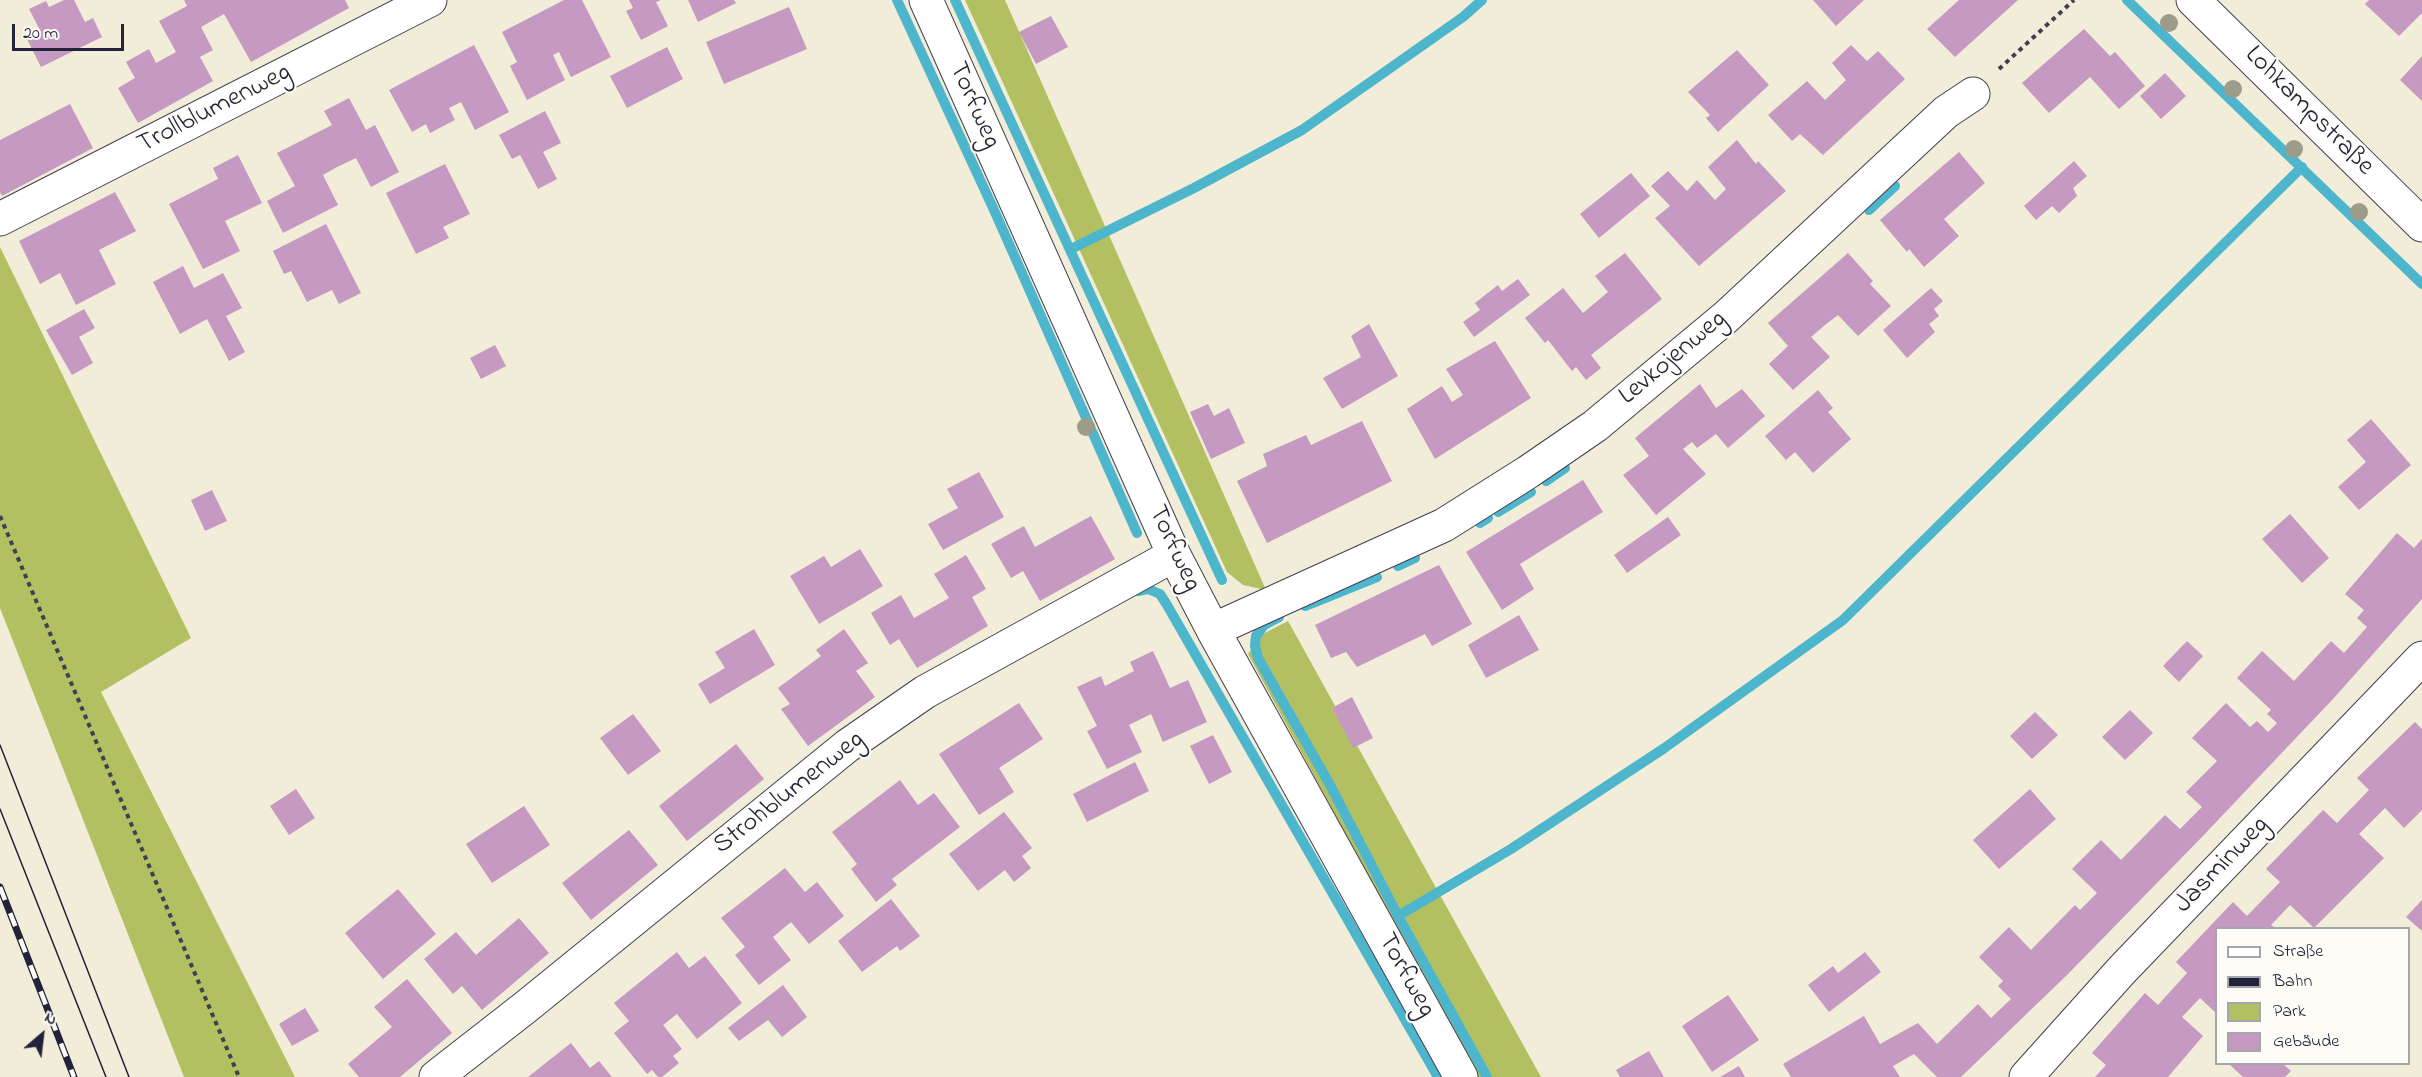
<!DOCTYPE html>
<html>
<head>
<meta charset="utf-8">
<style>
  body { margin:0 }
  #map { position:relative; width:2422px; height:1077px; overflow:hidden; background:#f1edd8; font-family:"Indie Flower",sans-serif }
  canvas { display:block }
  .legend { position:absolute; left:2215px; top:927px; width:195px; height:138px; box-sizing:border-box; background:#fdfcf7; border:2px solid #a5a5ac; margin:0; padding:8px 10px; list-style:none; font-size:18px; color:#22223b }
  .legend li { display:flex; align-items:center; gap:12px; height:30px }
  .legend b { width:30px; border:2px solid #a5a5ac }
  .north { position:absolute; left:12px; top:1005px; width:60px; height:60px; -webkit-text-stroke:4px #fdfcf7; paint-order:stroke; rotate:28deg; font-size:16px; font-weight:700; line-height:24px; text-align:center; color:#22223b }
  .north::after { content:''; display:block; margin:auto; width:21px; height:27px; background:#22223b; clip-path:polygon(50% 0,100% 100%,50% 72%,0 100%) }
  .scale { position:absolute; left:12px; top:24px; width:112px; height:27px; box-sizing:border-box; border:3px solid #22223b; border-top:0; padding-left:8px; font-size:18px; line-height:21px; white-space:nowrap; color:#22223b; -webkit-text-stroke:4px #fdfcf7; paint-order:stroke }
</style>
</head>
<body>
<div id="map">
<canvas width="2422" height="1077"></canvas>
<ul class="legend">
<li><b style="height:8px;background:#fff"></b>Straße</li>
<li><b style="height:8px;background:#22223b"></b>Bahn</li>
<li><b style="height:16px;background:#b3c062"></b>Park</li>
<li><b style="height:16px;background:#c699c2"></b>Gebäude</li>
</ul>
<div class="north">N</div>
<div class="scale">20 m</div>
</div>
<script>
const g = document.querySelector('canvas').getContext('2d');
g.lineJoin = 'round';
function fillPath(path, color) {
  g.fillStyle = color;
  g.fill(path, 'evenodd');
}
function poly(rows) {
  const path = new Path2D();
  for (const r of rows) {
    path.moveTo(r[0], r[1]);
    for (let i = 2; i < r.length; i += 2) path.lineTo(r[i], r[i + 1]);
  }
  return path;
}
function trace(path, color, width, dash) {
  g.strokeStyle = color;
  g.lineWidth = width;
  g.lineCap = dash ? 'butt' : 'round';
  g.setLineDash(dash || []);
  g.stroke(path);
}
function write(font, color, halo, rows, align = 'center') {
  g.font = font + ' "Indie Flower",sans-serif';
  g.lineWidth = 4.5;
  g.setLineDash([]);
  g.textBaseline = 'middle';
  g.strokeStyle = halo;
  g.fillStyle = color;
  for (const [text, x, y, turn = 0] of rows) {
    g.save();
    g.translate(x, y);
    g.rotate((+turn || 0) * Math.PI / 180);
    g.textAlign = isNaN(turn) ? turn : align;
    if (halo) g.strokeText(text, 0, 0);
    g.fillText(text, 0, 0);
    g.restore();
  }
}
fillPath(poly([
  [965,0,1005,0,1266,590,1243,585,1227,572],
  [0,247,191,638,101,692,295,1077,184,1077,0,608],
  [1288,621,1541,1077,1478,1077,1248,654,1261,635]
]), '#b3c062');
trace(poly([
  [897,0,994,210,1137,533],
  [955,0,1222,580],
  [2127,0,2422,284],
  [1869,210,1895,186],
  [1071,249,1194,188,1302,130,1463,17,1482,0],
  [1546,481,1565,468],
  [1498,512,1531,492],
  [1480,523,1488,518],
  [1398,566,1415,558],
  [1138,591,1148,589,1160,594,1167,605,1438,1077],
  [1305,606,1377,577],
  [1279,617,1264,625,1256,636,1255,646,1258,658,1330,785,1398,916,1487,1077],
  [1398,916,1511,849,1663,749,1843,620,2302,167]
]), '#4eb6cc', 10);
fillPath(poly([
  [64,0,74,0,85,22,93,18,102,37,41,67,27,39,41,32,29,9,46,1,49,7],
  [184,0,345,0,349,8,251,62,224,14,201,27,213,50,200,57,213,81,138,123,118,88,135,78,126,62,149,49,156,63,176,52,159,21,187,6],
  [564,0,582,0,611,57,571,77,559,52,553,55,565,80,527,100,510,66,517,62,502,32],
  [629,0,661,0,656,2,668,26,641,40,626,11,633,8],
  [688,0,734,0,736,3,698,22],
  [1813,0,1864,0,1836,26],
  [1959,0,2018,0,1955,57,1927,29],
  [2369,0,2422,0,2422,13,2399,36,2365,4],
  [789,7,807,49,724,84,706,42],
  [1051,16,1068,47,1036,64,1019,32],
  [2084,29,2110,56,2115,52,2145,86,2119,109,2090,77,2049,113,2022,83],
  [474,45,509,112,475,130,461,102,449,108,455,120,430,133,426,124,412,132,389,90],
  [1851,45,1867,61,1878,51,1905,79,1823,155,1800,134,1792,141,1768,115,1807,81,1825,100,1846,80,1832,63],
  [667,47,683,79,627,108,610,76],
  [1737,50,1769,85,1718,132,1706,118,1710,115,1688,92],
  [2422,56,2422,101,2400,80],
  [2165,73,2186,96,2161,119,2140,96],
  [349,98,366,130,375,125,399,172,371,187,356,158,337,167,323,175,338,205,283,233,267,201,295,186,277,153,332,125,324,111],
  [70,104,93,148,2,196,0,192,0,140],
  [545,111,561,143,543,152,557,179,538,189,520,155,512,159,499,135],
  [1737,140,1756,164,1758,161,1786,191,1699,266,1655,218,1670,206,1651,186,1668,171,1687,191,1697,180,1715,200,1726,189,1708,167],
  [1959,152,1985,183,1944,219,1959,236,1924,267,1909,249,1907,252,1880,220],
  [238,155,262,203,225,221,240,251,203,269,169,204,218,179,213,168],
  [2074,161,2087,176,2073,188,2077,196,2059,213,2052,206,2036,220,2024,206],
  [445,164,470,214,443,227,449,238,416,254,386,193],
  [1631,173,1650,196,1599,238,1580,214],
  [115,192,136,231,99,250,116,284,76,305,60,273,40,284,19,241],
  [326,224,361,293,339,304,332,290,307,302,291,271,284,274,273,251],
  [1625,253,1662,299,1591,355,1601,368,1586,380,1576,367,1572,371,1548,340,1545,343,1525,318,1563,288,1583,313,1608,292,1595,276],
  [1848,253,1873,281,1870,284,1891,306,1858,336,1838,315,1825,325,1811,337,1830,357,1793,390,1769,364,1788,346,1768,323],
  [183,266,194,288,223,273,242,308,226,316,245,352,229,361,207,319,180,334,153,282],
  [1518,279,1530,295,1474,337,1463,322,1480,310,1475,303,1498,285,1502,291],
  [1931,288,1943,301,1934,309,1939,316,1929,324,1935,332,1907,358,1883,330],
  [84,309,95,328,79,337,93,363,72,375,46,330],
  [1369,324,1398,376,1342,409,1323,378,1361,357,1351,336],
  [1495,341,1531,398,1435,459,1407,409,1442,386,1452,402,1463,395,1446,369],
  [495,345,506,366,481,379,470,358],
  [1700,384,1716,408,1742,389,1765,416,1728,448,1716,434,1697,448,1692,442,1683,449,1706,474,1656,515,1623,475,1649,456,1635,438],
  [1818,390,1833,408,1828,412,1851,439,1813,473,1795,452,1786,460,1765,436],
  [1208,404,1214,416,1229,408,1245,443,1211,459,1190,412],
  [2371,419,2411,465,2359,510,2338,487,2366,462,2347,440],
  [1362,421,1392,481,1267,543,1237,481,1267,466,1263,454,1306,435,1311,445],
  [979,472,1004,517,943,550,928,524,958,508,947,489],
  [1583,480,1603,512,1520,564,1534,589,1502,610,1466,552],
  [212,490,227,521,205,531,191,500],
  [2290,514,2329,558,2302,583,2262,539],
  [1091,516,1115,559,1040,601,1023,571,1011,578,991,544,1024,526,1035,547],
  [1668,517,1681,535,1627,573,1614,555],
  [2397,533,2414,548,2422,539,2422,599,2333,699,2200,839,2067,975,1961,1077,1937,1077,1914,1054,1893,1066,1900,1077,1791,1077,1783,1064,1864,1016,1880,1044,1918,1023,1937,1044,1978,1004,1991,1018,2011,999,1998,986,2003,981,1979,957,2009,927,2031,950,2075,905,2080,910,2097,893,2072,869,2101,840,2121,860,2165,815,2180,829,2202,807,2186,792,2217,761,2192,738,2226,703,2250,727,2257,721,2268,732,2277,723,2267,714,2271,710,2237,678,2262,651,2294,681,2331,641,2344,653,2367,627,2357,618,2364,610,2345,594],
  [860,549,883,586,819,624,790,576,824,556,831,567],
  [966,555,986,589,972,597,988,626,917,668,899,639,890,645,871,613,901,595,914,618,949,598,934,574],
  [1439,565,1472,624,1432,646,1425,634,1357,667,1346,652,1331,658,1315,625],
  [1519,615,1539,650,1486,678,1468,645],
  [754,629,775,665,710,704,698,684,725,668,715,652],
  [844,629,868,663,856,671,875,697,808,746,781,709,790,704,778,688,821,656,816,650],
  [2187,641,2203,656,2179,682,2163,666],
  [1153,651,1170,688,1188,680,1207,722,1163,742,1151,714,1129,725,1142,752,1107,769,1087,731,1097,726,1077,687,1101,676,1105,686,1134,671,1130,662],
  [1352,697,1373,738,1353,748,1332,708],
  [1019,703,1043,739,999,768,1014,792,979,815,939,754],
  [2130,710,2153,733,2125,760,2102,737],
  [2035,712,2058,735,2032,759,2010,736],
  [633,714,661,751,628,775,600,738],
  [2415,722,2422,729,2422,810,2404,828,2385,808,2359,834,2384,858,2314,928,2290,905,2271,925,2275,928,2216,928,2216,1013,2200,998,2182,1017,2203,1036,2168,1077,2095,1077,2106,1065,2092,1053,2145,993,2158,1005,2187,973,2176,962,2233,902,2247,916,2280,882,2266,869,2323,810,2337,823,2369,790,2357,778],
  [1213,735,1232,772,1209,784,1190,746],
  [736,744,764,779,687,841,659,806],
  [1135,762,1149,791,1087,822,1073,794],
  [900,780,918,805,934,793,960,827,892,879,897,885,876,902,851,869,857,864,832,832],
  [296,789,315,818,289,835,270,806],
  [2030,789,2056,819,1999,869,1973,840],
  [524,806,550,845,492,883,466,844],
  [1004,812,1032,848,1022,856,1031,868,1014,882,1005,870,978,891,949,854],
  [629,830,658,865,591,920,562,883],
  [785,868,805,892,817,882,844,916,809,944,791,922,773,937,791,960,759,985,735,955,745,947,721,918],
  [398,889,436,934,383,979,345,933],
  [891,899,920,936,900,951,897,946,862,972,838,941],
  [2422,900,2422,931,2406,917],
  [519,918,549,953,482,1010,462,986,453,994,424,959,456,932,476,955],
  [677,952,689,968,705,956,742,1003,697,1039,677,1014,663,1025,682,1049,673,1056,679,1063,662,1077,658,1077,652,1070,647,1074,614,1033,629,1021,614,1003],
  [1865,952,1881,972,1829,1012,1808,985,1833,966,1838,973],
  [407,979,452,1033,400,1077,359,1077,348,1064,392,1027,374,1007],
  [783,985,807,1017,782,1037,768,1020,739,1041,728,1028],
  [1728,995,1759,1040,1712,1072,1682,1026],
  [305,1008,319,1031,292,1046,279,1024],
  [571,1043,590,1068,599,1061,612,1077,528,1077],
  [1649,1051,1664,1077,1620,1077,1616,1070],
  [2229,1064,2283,1064,2291,1071,2285,1077,2243,1077],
  [1739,1066,1745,1077,1720,1077]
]), '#c699c2');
const minor = poly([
  [926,0,1174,555,1213,630,1461,1077],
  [2193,0,2422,225],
  [0,219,430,0],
  [1213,630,1444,525,1528,472,1595,426,1726,317,1946,112,1973,94],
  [436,1077,527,1006,847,746,925,692,1174,555],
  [2026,1077,2122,970,2422,658]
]);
trace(minor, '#414053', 35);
trace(poly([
  [1999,69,2074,0],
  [0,516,239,1077]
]), '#414053', 4, [4.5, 4.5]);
trace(minor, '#fff', 33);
trace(poly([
  [0,745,129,1077],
  [0,809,106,1077]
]), '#22223b', 1.5);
const rail = poly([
  [0,887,74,1077]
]);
trace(rail, '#22223b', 7);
trace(rail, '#fdfcf7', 4.5, [14]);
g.fillStyle = '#9b9c89';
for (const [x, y] of [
  [2169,23],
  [2233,89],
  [2294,149],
  [2359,212],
  [1086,427]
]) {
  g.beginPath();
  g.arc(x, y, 9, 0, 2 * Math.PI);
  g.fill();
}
write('27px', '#22223b', '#fdfcf7', [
  ["Torfweg",973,106,66],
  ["Trollblumenweg",215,110,-27],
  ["Lohkampstraße",2308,112,45],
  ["Levkojenweg",1674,359,-40],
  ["Torfweg",1173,549,65],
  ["Strohblumenweg",790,794,-38],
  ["Jasminweg",2223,866,-46],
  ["Torfweg",1405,976,61]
]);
</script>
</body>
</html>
